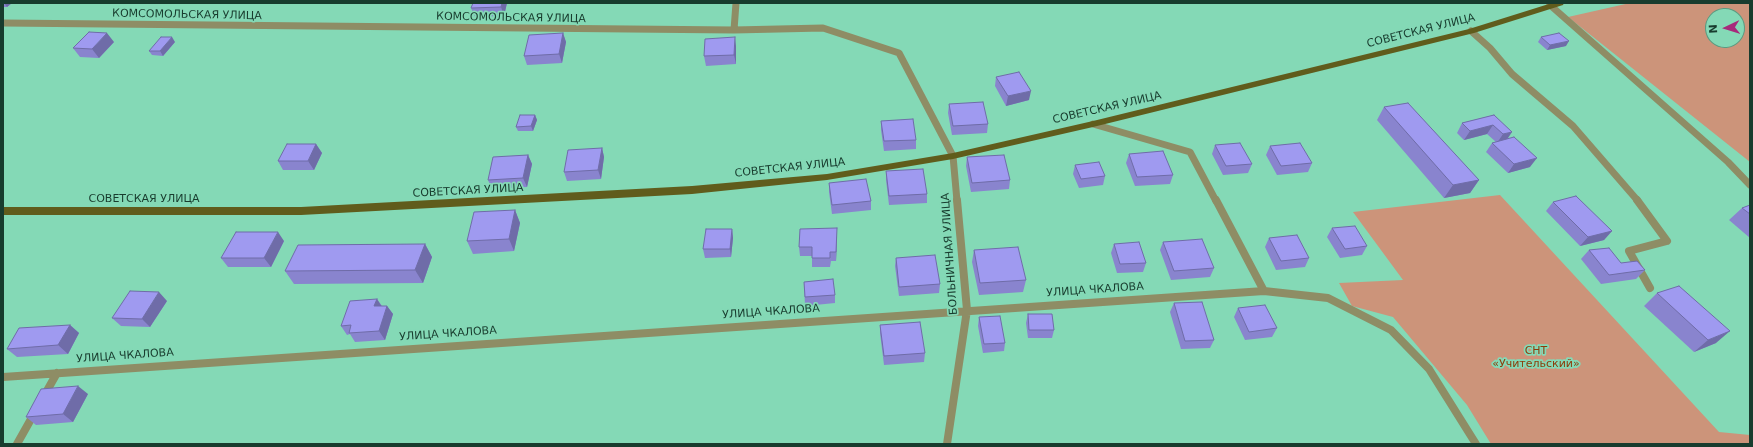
<!DOCTYPE html>
<html>
<head>
<meta charset="utf-8">
<style>
  body { margin:0 }
  #map { position:relative; width:1753px; height:447px; overflow:hidden; background:#84d9b6; font-family:"DejaVu Sans",sans-serif }
  canvas { display:block }
  .frame { position:absolute; inset:0; border:4px solid #183c2e; pointer-events:none }
  .north { position:absolute; left:1705px; top:8px; width:40px; height:40px; box-sizing:border-box; background:#84d9b6; border:1px solid #599a80; border-radius:50%; rotate:266deg; font-size:11px; font-weight:700; line-height:16px; text-align:center; color:#183c2e }
  .north::after { content:''; display:block; margin:auto; width:14px; height:18px; background:#a72a7b; clip-path:polygon(50% 0,100% 100%,50% 72%,0 100%) }
</style>
</head>
<body>
<div id="map">
<canvas width="1753" height="447"></canvas>
<div class="frame"></div>
<div class="north">N</div>
</div>
<script>
const g = document.querySelector('canvas').getContext('2d');
g.lineJoin = 'round';
function fillPath(path, color) {
  g.fillStyle = color;
  g.fill(path, 'evenodd');
}
function poly(rows) {
  const path = new Path2D();
  for (const r of rows) {
    path.moveTo(r[0], r[1]);
    for (let i = 2; i < r.length; i += 2) path.lineTo(r[i], r[i + 1]);
  }
  return path;
}
function trace(path, color, width, dash) {
  g.strokeStyle = color;
  g.lineWidth = width;
  g.lineCap = dash ? 'butt' : 'round';
  g.setLineDash(dash || []);
  g.stroke(path);
}
function write(font, color, halo, rows, align = 'center') {
  g.font = font + ' "DejaVu Sans",sans-serif';
  g.lineWidth = 3.5;
  g.setLineDash([]);
  g.textBaseline = 'middle';
  g.strokeStyle = halo;
  g.fillStyle = color;
  for (const [text, x, y, turn = 0] of rows) {
    g.save();
    g.translate(x, y);
    g.rotate((+turn || 0) * Math.PI / 180);
    g.textAlign = isNaN(turn) ? turn : align;
    if (halo) g.strokeText(text, 0, 0);
    g.fillText(text, 0, 0);
    g.restore();
  }
}
fillPath(poly([
  [1630,3,1750,3,1750,162,1568,17],
  [1713,16,1737,16,1737,40,1713,40],
  [1500,195,1719,432,1750,435,1750,444,1491,444,1467,405,1393,317,1352,306,1339,283,1403,280,1353,212]
]), '#cc947a');
trace(poly([
  [1550,5,1728,162,1750,185],
  [3,23,734,30,823,28,899,53,953,156,957,201],
  [734,30,736,3],
  [1471,31,1490,48,1512,74,1573,126,1638,201],
  [1093,124,1190,152,1216,201]
]), '#8e8d65', 7);
trace(poly([
  [1216,200,1264,291],
  [1637,200,1667,241,1629,251,1650,288],
  [3,377,1264,291,1328,298,1391,330,1429,369,1476,444],
  [44,396,57,373],
  [17,444,35,412],
  [947,444,967,310,957,200]
]), '#8e8d65', 8);
fillPath(poly([
  [1552,3,1564,3,1563,5,1474,33,1093,127,953,159,827,180,692,194,301,215,3,215,3,207,301,207,692,186,827,174,953,153,1093,121,1469,29,1552,3]
]), '#605c1c');
fillPath(poly([
  [3,3,12,3,7,7,3,7],
  [507,3,504,16,475,17,471,8],
  [563,33,566,42,562,63,527,65,524,56],
  [1541,37,1566,46,1547,50,1538,42],
  [114,42,99,58,80,57,73,48],
  [175,42,163,56,152,55,149,51],
  [736,46,736,64,706,66,704,56],
  [996,77,1029,100,1006,106,995,86],
  [949,104,988,124,987,133,952,135,948,113],
  [1384,107,1479,180,1470,193,1444,198,1377,120],
  [535,115,537,120,533,131,518,131,516,127],
  [1494,115,1508,139,1530,167,1508,173,1486,152,1492,143,1496,142,1487,134,1464,140,1457,133,1462,123],
  [881,121,916,140,916,149,884,151,881,130],
  [316,144,322,153,314,170,283,170,278,161],
  [1215,145,1252,164,1248,173,1223,175,1212,154],
  [1270,146,1312,163,1308,172,1277,175,1266,155],
  [602,148,604,157,601,179,567,181,564,172],
  [1129,154,1173,175,1170,184,1135,186,1126,163],
  [528,155,532,164,527,187,492,189,488,180],
  [967,157,1010,180,1009,189,971,192,966,166],
  [1075,165,1105,176,1103,185,1079,188,1073,174],
  [886,171,927,194,927,203,889,205,886,180],
  [829,183,871,201,871,210,832,214,829,192],
  [1553,202,1612,231,1604,240,1580,246,1546,211],
  [1750,205,1750,238,1729,220,1742,208],
  [515,210,520,223,514,251,473,254,467,241],
  [1332,228,1367,246,1362,255,1340,258,1327,237],
  [732,229,733,238,731,257,705,258,703,249],
  [837,237,836,261,831,261,830,267,812,267,812,256,800,256,799,247],
  [1269,238,1309,258,1305,267,1276,270,1265,247],
  [284,241,271,267,228,267,221,258],
  [1163,242,1214,268,1210,277,1171,280,1160,250],
  [425,244,432,257,423,283,294,284,285,271],
  [1114,244,1146,263,1143,272,1117,273,1111,253],
  [974,250,1026,280,1023,292,979,295,972,262],
  [1589,250,1621,263,1645,270,1636,279,1601,284,1581,259],
  [896,258,940,284,939,293,899,296,895,266],
  [804,282,835,295,835,303,805,306],
  [1657,293,1716,343,1694,352,1644,306],
  [377,299,382,306,387,306,393,314,385,340,355,342,350,334,347,335,341,326],
  [167,301,150,327,121,326,112,318],
  [1174,303,1214,340,1210,348,1181,349,1170,312],
  [1238,308,1277,328,1272,337,1245,340,1234,317],
  [1028,314,1054,330,1052,338,1028,338,1026,323],
  [979,317,1005,343,1004,351,983,353,978,326],
  [70,325,79,333,68,354,17,357,7,349],
  [880,325,925,353,924,362,884,365,880,333],
  [88,394,73,422,36,425,26,417]
]), '#8984ce');
fillPath(poly([
  [4,3,12,3,7,7],
  [502,3,507,3,504,16,501,7],
  [107,33,114,42,99,58,92,49],
  [563,33,566,42,562,63,559,54],
  [172,37,175,42,163,56,160,51],
  [735,37,736,46,736,64,734,55],
  [1569,41,1566,46,1547,50,1550,45],
  [1031,91,1029,100,1006,106,1008,96],
  [535,115,537,120,533,131,531,126],
  [1493,125,1487,134,1464,140,1470,131],
  [1512,132,1506,141,1497,143,1503,134],
  [316,144,322,153,314,170,308,161],
  [602,148,604,157,601,179,598,170],
  [528,155,532,164,527,187,523,178],
  [1537,158,1530,167,1508,173,1514,164],
  [1479,180,1470,193,1444,198,1453,185],
  [515,210,520,223,514,251,509,239],
  [837,228,837,237,836,261,836,252],
  [732,229,733,238,731,257,730,249],
  [1612,231,1604,240,1580,246,1588,237],
  [278,232,284,241,271,267,264,258],
  [425,244,432,257,423,283,415,270],
  [159,292,167,301,150,327,142,319],
  [377,299,382,307,374,306],
  [387,306,393,314,385,340,379,331],
  [70,325,79,333,68,354,58,345],
  [1730,331,1716,343,1694,352,1708,340],
  [78,386,88,394,73,422,63,414]
]), '#6f6ca8');
const building = poly([
  [473,3,502,3,501,7,471,8,473,3],
  [89,32,107,33,92,49,73,48,89,32],
  [563,33,559,54,524,56,529,35,563,33],
  [1559,33,1569,41,1550,45,1541,37,1559,33],
  [161,37,172,37,160,51,149,51,161,37],
  [735,37,734,55,704,56,705,39,735,37],
  [1019,72,1031,91,1008,96,996,77,1019,72],
  [983,102,988,124,953,126,949,104,983,102],
  [1408,103,1479,180,1453,185,1384,107,1408,103],
  [520,115,535,115,531,126,516,127,520,115],
  [1494,115,1512,132,1503,134,1493,125,1470,131,1462,123,1494,115],
  [913,119,916,140,884,141,881,121,913,119],
  [1514,137,1537,158,1514,164,1492,143,1514,137],
  [1240,143,1252,164,1226,166,1215,145,1240,143],
  [1300,143,1312,163,1281,166,1270,146,1300,143],
  [287,144,316,144,308,161,278,161,287,144],
  [602,148,598,170,564,172,568,150,602,148],
  [1163,151,1173,175,1137,177,1129,154,1163,151],
  [528,155,523,178,488,180,493,157,528,155],
  [1004,155,1010,180,972,183,967,157,1004,155],
  [1099,162,1105,176,1081,179,1075,165,1099,162],
  [923,169,927,194,889,196,886,171,923,169],
  [866,179,871,201,832,205,829,183,866,179],
  [1576,196,1612,231,1588,237,1553,202,1576,196],
  [1750,205,1750,214,1742,208,1750,205],
  [515,210,509,239,467,241,474,212,515,210],
  [1355,226,1367,246,1345,249,1332,228,1355,226],
  [837,228,836,252,830,252,830,258,812,258,812,247,799,247,800,229,837,228],
  [706,229,732,229,730,249,703,249,706,229],
  [236,232,278,232,264,258,221,258,236,232],
  [1297,235,1309,258,1281,261,1269,238,1297,235],
  [1202,239,1214,268,1174,271,1163,242,1202,239],
  [1139,242,1146,263,1120,264,1114,244,1139,242],
  [425,244,415,270,285,271,298,245,425,244],
  [1018,247,1026,280,980,283,974,250,1018,247],
  [1609,248,1621,263,1637,261,1645,270,1609,275,1589,250,1609,248],
  [935,255,940,284,899,287,896,258,935,255],
  [833,279,835,295,805,297,804,282,833,279],
  [1679,286,1730,331,1708,340,1657,293,1679,286],
  [130,291,159,292,142,319,112,318,130,291],
  [377,299,374,306,387,306,379,331,349,333,351,325,341,326,350,301,377,299],
  [1202,302,1214,340,1185,341,1174,303,1202,302],
  [1265,305,1277,328,1249,332,1238,308,1265,305],
  [1028,314,1052,314,1054,330,1029,330,1028,314],
  [1000,316,1005,343,984,344,979,317,1000,316],
  [920,322,925,353,884,356,880,325,920,322],
  [70,325,58,345,7,349,19,328,70,325],
  [78,386,63,414,26,417,41,389,78,386]
]);
fillPath(building, '#9f9af0');
trace(building, '#6f6ca8', 1);
write('11px', '#183c2e', '#84d9b6', [
  ["КОМСОМОЛЬСКАЯ УЛИЦА",187,15,1],
  ["КОМСОМОЛЬСКАЯ УЛИЦА",511,18,1],
  ["СОВЕТСКАЯ УЛИЦА",1421,31,-14],
  ["СОВЕТСКАЯ УЛИЦА",1107,108,-13],
  ["СОВЕТСКАЯ УЛИЦА",790,168,-6],
  ["СОВЕТСКАЯ УЛИЦА",468,191,-3],
  ["СОВЕТСКАЯ УЛИЦА",144,199],
  ["БОЛЬНИЧНАЯ УЛИЦА",950,254,-94],
  ["УЛИЦА ЧКАЛОВА",1095,290,-4],
  ["УЛИЦА ЧКАЛОВА",771,312,-4],
  ["УЛИЦА ЧКАЛОВА",448,334,-4],
  ["УЛИЦА ЧКАЛОВА",125,356,-4]
]);
write('11px', '#8c3b09', '#84d9b6', [
  ["СНТ",1536,351],
  ["«Учительский»",1536,364]
]);
</script>
</body>
</html>
